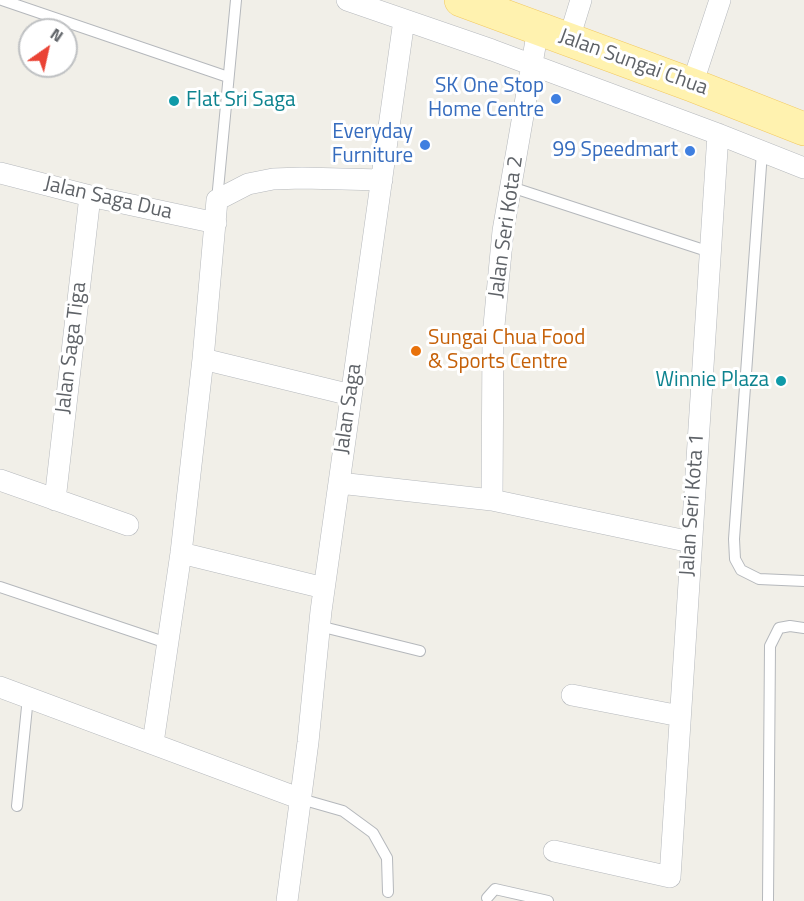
<!DOCTYPE html>
<html>
<head>
<meta charset="utf-8">
<style>
  body { margin:0 }
  #map { position:relative; width:804px; height:901px; overflow:hidden; background:#f1efe8; font-family:"Titillium Web",sans-serif }
  canvas { display:block }
  .north { position:absolute; left:18px; top:18px; width:60px; height:60px; box-sizing:border-box; background:#fff; border:2px solid #bfc1c3; border-radius:50%; rotate:34deg; font-size:16px; font-weight:700; line-height:24px; text-align:center; color:#5f6368 }
  .north::after { content:''; display:block; margin:auto; width:21px; height:27px; background:#ea4335; clip-path:polygon(50% 0,100% 100%,50% 72%,0 100%) }
</style>
</head>
<body>
<div id="map">
<canvas width="804" height="901"></canvas>
<div class="north">N</div>
</div>
<script>
const g = document.querySelector('canvas').getContext('2d');
g.lineJoin = 'round';
function poly(rows) {
  const path = new Path2D();
  for (const r of rows) {
    path.moveTo(r[0], r[1]);
    for (let i = 2; i < r.length; i += 2) path.lineTo(r[i], r[i + 1]);
  }
  return path;
}
function trace(path, color, width, dash) {
  g.strokeStyle = color;
  g.lineWidth = width;
  g.lineCap = dash ? 'butt' : 'round';
  g.setLineDash(dash || []);
  g.stroke(path);
}
function write(font, color, halo, rows, align = 'center') {
  g.font = font + ' "Titillium Web",sans-serif';
  g.lineWidth = 6;
  g.setLineDash([]);
  g.textBaseline = 'middle';
  g.strokeStyle = halo;
  g.fillStyle = color;
  for (const [text, x, y, turn = 0] of rows) {
    g.save();
    g.translate(x, y);
    g.rotate((+turn || 0) * Math.PI / 180);
    g.textAlign = isNaN(turn) ? turn : align;
    if (halo) g.strokeText(text, 0, 0);
    g.fillText(text, 0, 0);
    g.restore();
  }
}
const service = poly([
  [2,0,228,77],
  [762,152,734,539,735,559,741,570,759,579,804,581],
  [511,187,710,252],
  [217,200,236,0],
  [0,587,167,643],
  [319,626,420,651],
  [301,799,343,811,373,833,387,858,388,892],
  [17,806,28,697],
  [487,898,495,889,548,901],
  [768,901,770,646,779,628,790,626,804,628]
]);
const minor = poly([
  [347,0,492,50,718,134,804,168],
  [569,39,581,0],
  [692,85,720,0],
  [0,173,90,196,216,223],
  [203,359,351,395],
  [0,480,128,525],
  [339,483,492,500,691,542],
  [55,500,90,196],
  [492,500,493,336,503,231,538,29],
  [181,553,324,588],
  [0,687,301,799],
  [572,695,680,716],
  [153,743,181,553,203,359,217,200,248,184,273,179,302,178,382,180],
  [554,851,670,877,718,134],
  [287,901,308,742,321,611,404,20]
]);
const primary = poly([
  [461,0,692,85,804,129]
]);
trace(service, '#b5b8bc', 12);
trace(minor, '#b5b8bc', 22);
trace(primary, '#f2c960', 34);
trace(service, '#fff', 10);
trace(minor, '#fff', 21);
trace(primary, '#fff2af', 33);
for (const [x, y, r, color] of [
  [556,99,6,"#3f7fe0"],
  [174,101,6,"#0f9aa8"],
  [425,145,6,"#3f7fe0"],
  [690,151,6,"#3f7fe0"],
  [416,351,6,"#e8710a"],
  [781,381,6,"#0f9aa8"]
]) {
  const dot = new Path2D();
  dot.arc(x, y, r, 0, 2 * Math.PI);
  g.fillStyle = color;
  g.fill(dot);
  trace(dot, '#fff', 2);
}
write('21px', '#5f6368', '#fff', [
  ["Jalan Sungai Chua",633,63,20],
  ["Jalan Saga Dua",108,199,13],
  ["Jalan Seri Kota 2",507,227,-82],
  ["Jalan Saga Tiga",72,348,-83],
  ["Jalan Saga",349,409,-82],
  ["Jalan Seri Kota 1",693,505,-86]
]);
write('21px', '#366cbe', '#fff', [
  ["SK One Stop",544,87],
  ["Home Centre",544,111],
  ["Everyday",413,133],
  ["Furniture",413,157],
  ["99 Speedmart",678,151]
], 'right');
write('21px', '#0d838f', '#fff', [
  ["Flat Sri Saga",186,101],
  ["Winnie Plaza",769,381,"right"]
], 'left');
write('21px', '#c56008', '#fff', [
  ["Sungai Chua Food",428,339],
  ["& Sports Centre",428,363]
], 'left');
</script>
</body>
</html>
